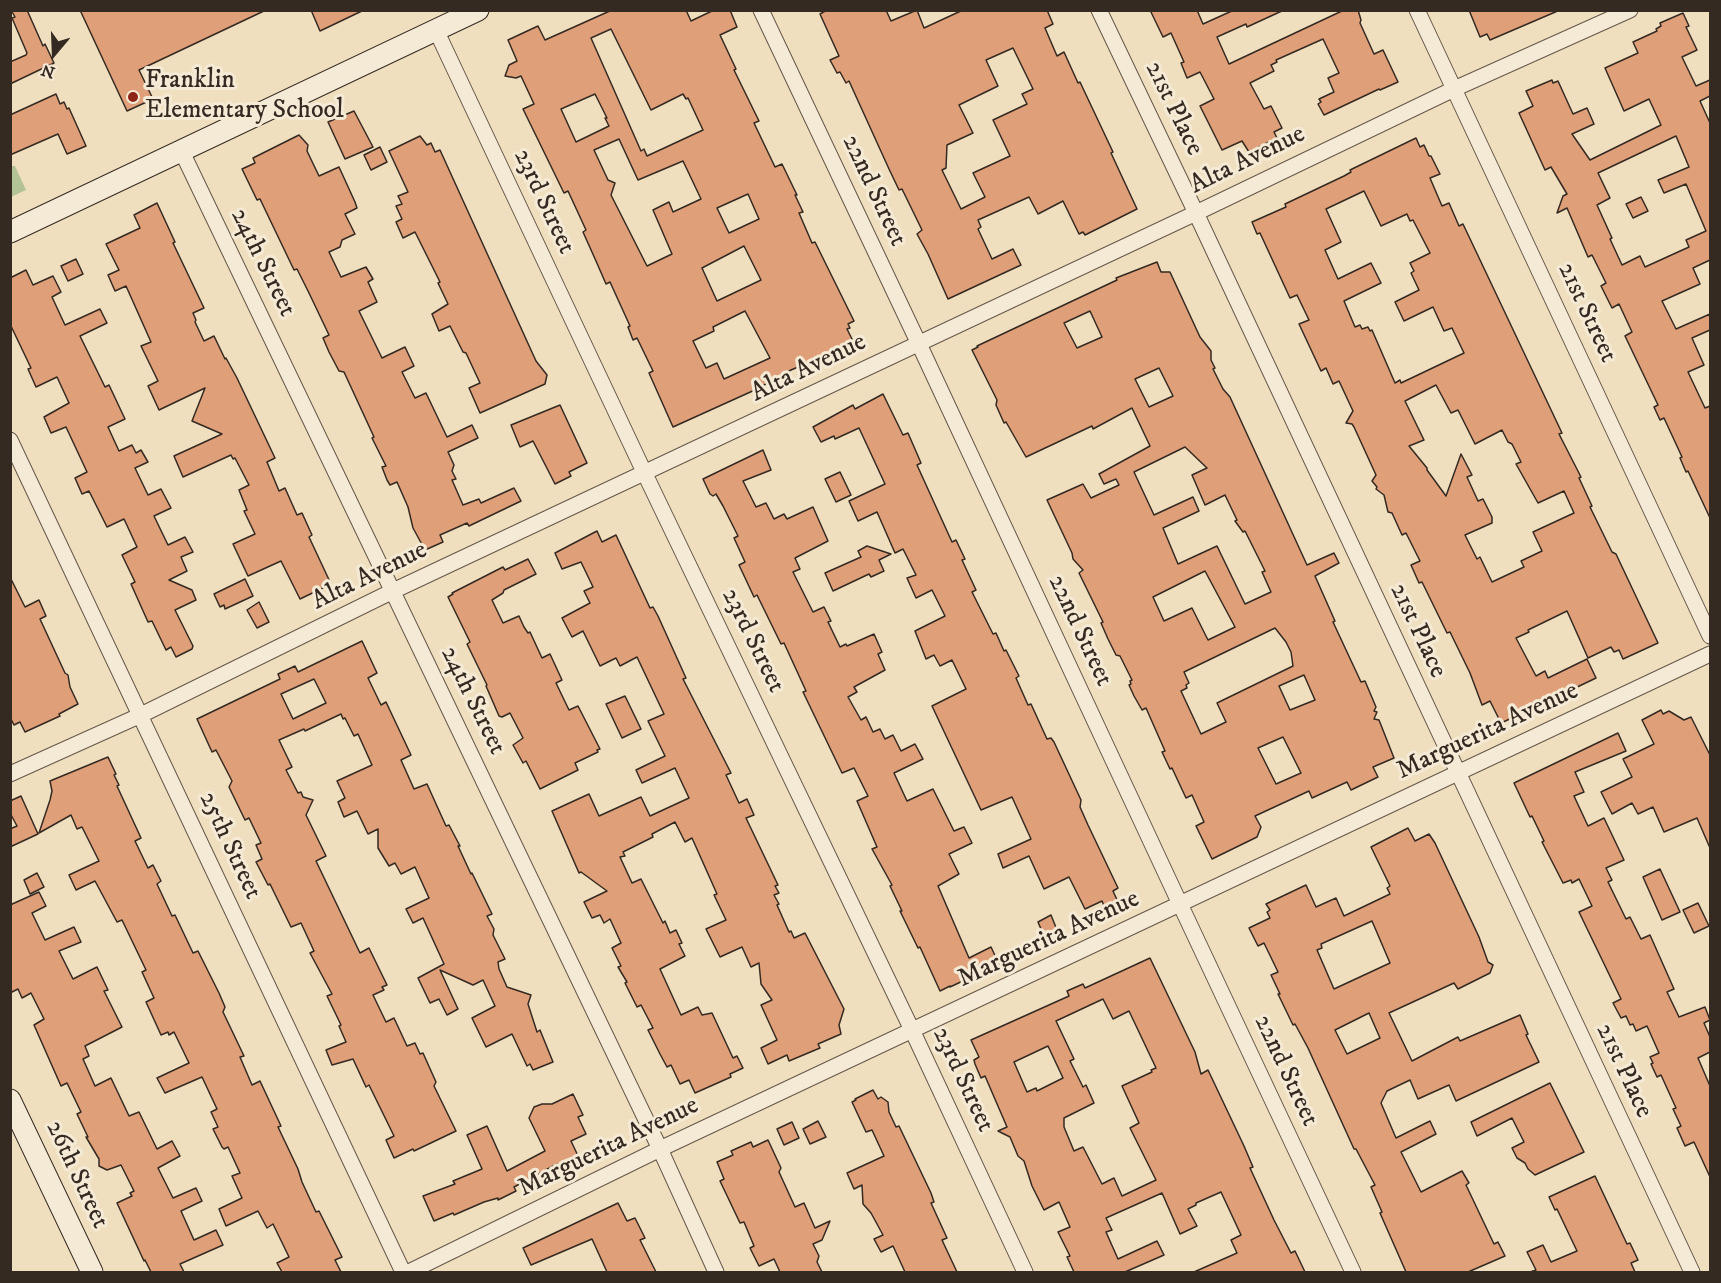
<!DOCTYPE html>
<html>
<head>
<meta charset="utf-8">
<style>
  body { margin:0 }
  #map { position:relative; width:1721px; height:1283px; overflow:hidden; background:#f0dfbe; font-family:"IM FELL DW Pica",serif }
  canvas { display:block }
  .frame { position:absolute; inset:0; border:12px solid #352a22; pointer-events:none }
  .north { position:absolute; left:24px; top:24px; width:60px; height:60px; -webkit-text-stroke:4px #f5ead5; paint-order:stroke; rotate:199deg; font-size:16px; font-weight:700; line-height:24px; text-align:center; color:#352a22 }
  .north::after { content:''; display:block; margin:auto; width:21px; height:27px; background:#352a22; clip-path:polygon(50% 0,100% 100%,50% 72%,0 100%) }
</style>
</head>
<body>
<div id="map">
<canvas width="1721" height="1283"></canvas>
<div class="frame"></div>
<div class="north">N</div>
</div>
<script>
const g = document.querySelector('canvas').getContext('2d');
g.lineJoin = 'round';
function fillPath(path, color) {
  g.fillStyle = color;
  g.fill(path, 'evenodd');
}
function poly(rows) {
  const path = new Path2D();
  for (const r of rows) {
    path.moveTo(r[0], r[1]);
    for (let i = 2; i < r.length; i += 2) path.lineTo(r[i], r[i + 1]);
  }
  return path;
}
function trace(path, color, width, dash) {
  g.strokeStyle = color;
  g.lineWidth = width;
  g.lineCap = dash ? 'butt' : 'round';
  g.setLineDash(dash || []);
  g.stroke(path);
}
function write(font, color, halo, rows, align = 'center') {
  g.font = font + ' "IM FELL DW Pica",serif';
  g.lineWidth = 6;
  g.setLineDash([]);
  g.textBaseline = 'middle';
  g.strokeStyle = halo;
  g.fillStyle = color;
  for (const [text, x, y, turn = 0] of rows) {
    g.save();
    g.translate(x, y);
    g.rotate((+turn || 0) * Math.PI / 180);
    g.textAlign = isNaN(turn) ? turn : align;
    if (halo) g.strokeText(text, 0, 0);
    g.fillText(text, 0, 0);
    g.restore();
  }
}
fillPath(poly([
  [11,166,15,166,26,190,11,197]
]), '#b4c395');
const building = poly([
  [11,10,27,10,43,46,45,44,54,63,10,84,10,62,26,55,27,53,12,18,15,17,11,10],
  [80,10,266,10,139,70,153,99,127,111,80,10],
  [311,10,364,10,320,31,311,10],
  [612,10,686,10,691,21,714,10,730,10,737,27,720,35,736,69,734,70,759,121,754,123,775,167,782,164,797,195,795,195,803,212,799,213,812,243,815,242,854,321,848,324,850,328,847,329,854,343,838,352,838,350,791,370,757,389,673,427,649,373,653,371,637,338,633,340,628,327,630,326,610,282,606,284,596,261,583,232,586,230,568,191,564,193,523,109,534,104,521,76,516,78,505,76,509,65,517,61,508,40,538,26,545,40,612,10],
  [611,29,651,110,683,94,686,99,688,98,703,130,647,156,644,149,641,151,591,38,611,29],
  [595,94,607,118,605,118,609,126,576,142,561,109,595,94],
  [619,139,638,180,683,161,701,199,673,212,669,202,653,210,672,254,647,266,611,195,615,183,608,180,594,150,619,139],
  [748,194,759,219,729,233,717,208,748,194],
  [744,246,761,280,717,301,702,268,744,246],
  [745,311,770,358,724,379,717,363,706,368,693,341,714,331,713,327,745,311],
  [827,10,886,10,891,21,917,10,924,28,963,10,1047,10,1053,24,1045,28,1057,56,1064,52,1078,83,1080,82,1113,152,1111,153,1137,209,1085,235,1083,232,1079,234,1063,201,1038,214,1029,197,978,220,981,227,978,229,992,259,1013,249,1021,265,948,299,928,254,917,234,922,230,902,189,899,190,889,169,849,81,846,83,840,72,837,73,830,60,839,56,820,14,827,10],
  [1013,48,1033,89,1022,94,1027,104,993,120,1010,156,973,173,985,197,961,209,942,170,946,168,947,145,973,133,959,105,998,86,986,60,1013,48],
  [1150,10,1197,10,1203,24,1234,10,1284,10,1247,27,1246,24,1217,37,1229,64,1344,10,1358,10,1361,20,1360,23,1374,54,1383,50,1398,82,1380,90,1379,89,1324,115,1318,104,1321,102,1319,99,1334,92,1328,78,1339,73,1323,39,1276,60,1277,62,1271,65,1274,71,1250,83,1264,109,1271,106,1282,128,1274,132,1277,138,1249,152,1242,141,1222,150,1200,106,1214,99,1200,72,1187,78,1181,63,1184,62,1171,33,1163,37,1150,10],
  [1469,10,1560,10,1490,40,1487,34,1480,37,1469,10],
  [1683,13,1689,26,1686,27,1697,50,1682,57,1696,86,1710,80,1710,96,1700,101,1710,123,1710,260,1693,268,1700,284,1662,301,1676,329,1710,314,1710,330,1692,338,1704,365,1688,372,1705,408,1710,406,1710,518,1688,471,1686,472,1680,458,1682,457,1664,418,1660,420,1654,407,1658,405,1625,336,1632,332,1619,304,1612,308,1601,286,1606,283,1592,255,1588,257,1567,208,1557,213,1563,196,1567,194,1551,167,1545,170,1519,113,1533,106,1526,91,1552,80,1553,83,1558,81,1573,114,1587,108,1594,124,1572,134,1590,160,1661,125,1649,99,1624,111,1605,68,1638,53,1633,42,1657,31,1656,29,1661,26,1660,23,1683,13],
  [1676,136,1689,167,1658,180,1664,193,1686,184,1706,231,1686,240,1689,247,1645,267,1640,256,1622,265,1610,239,1612,238,1597,205,1610,198,1598,173,1676,136],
  [56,94,60,104,64,102,67,109,69,108,86,146,67,154,58,134,10,155,10,115,56,94],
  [354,111,373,147,345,159,328,122,354,111],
  [299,135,308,145,307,151,319,176,339,167,355,202,357,208,345,214,355,234,342,240,340,247,329,252,341,277,366,267,373,279,368,282,377,302,359,311,382,358,405,347,414,366,402,372,415,398,426,393,447,437,472,425,478,438,448,452,454,465,452,471,456,479,452,480,463,505,479,499,481,503,514,488,521,501,469,526,467,523,440,535,443,542,425,550,413,528,408,507,397,482,390,485,387,480,382,467,386,466,372,438,374,437,344,372,339,371,329,352,323,338,329,335,309,293,297,269,294,270,260,199,257,200,242,169,255,163,253,158,299,135],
  [420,136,427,145,431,143,435,152,440,150,536,361,547,375,545,384,480,413,469,388,480,383,466,353,463,352,450,326,439,331,432,314,448,304,438,283,440,282,415,232,403,238,396,222,402,219,396,206,402,204,398,196,408,192,389,151,420,136],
  [1416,138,1420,147,1424,145,1429,156,1431,156,1440,174,1430,178,1442,206,1449,203,1459,226,1463,224,1562,433,1559,434,1581,477,1579,478,1592,506,1590,507,1612,552,1616,554,1658,643,1623,659,1619,650,1614,652,1611,647,1588,658,1567,611,1528,630,1529,632,1516,638,1536,676,1545,671,1548,678,1587,659,1596,678,1571,690,1572,694,1516,721,1514,717,1501,723,1490,701,1482,705,1470,673,1450,632,1447,633,1422,582,1419,583,1411,565,1420,561,1406,533,1402,535,1392,513,1388,512,1384,495,1376,489,1377,487,1372,481,1376,475,1354,427,1352,424,1346,423,1353,411,1339,381,1333,384,1326,368,1321,371,1299,324,1309,320,1297,295,1290,298,1260,233,1257,234,1252,222,1286,207,1285,204,1344,176,1351,172,1350,170,1416,138],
  [1364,191,1381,226,1407,214,1410,221,1413,220,1430,253,1410,263,1414,271,1411,273,1419,290,1395,302,1404,321,1433,307,1444,331,1452,328,1464,353,1401,383,1400,380,1395,383,1372,330,1370,331,1368,327,1362,329,1360,325,1355,327,1344,301,1381,283,1371,263,1338,279,1325,250,1341,242,1326,209,1364,191],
  [1436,385,1451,413,1458,410,1475,444,1502,430,1508,442,1512,444,1521,462,1516,464,1538,503,1564,491,1574,513,1533,532,1542,551,1521,561,1524,567,1492,582,1480,557,1477,559,1465,535,1492,523,1492,517,1483,499,1478,501,1467,477,1472,475,1461,454,1446,496,1427,470,1427,468,1409,446,1424,440,1405,401,1436,385],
  [380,147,387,162,371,170,364,155,380,147],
  [1641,197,1648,211,1633,218,1626,204,1641,197],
  [157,203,175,242,173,243,204,308,193,313,196,320,195,322,204,341,214,336,225,359,226,358,237,378,275,458,267,462,279,491,285,488,297,515,302,513,312,535,309,537,331,584,300,599,281,561,248,576,233,544,255,534,244,511,247,510,239,490,249,485,235,458,233,459,231,455,183,477,174,456,222,434,192,421,205,388,159,410,148,386,158,381,141,346,151,342,126,286,115,291,108,275,119,270,106,244,140,228,134,215,157,203],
  [76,259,83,274,68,281,61,266,76,259],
  [1157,262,1161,272,1170,272,1200,337,1211,351,1211,360,1215,368,1213,369,1223,389,1230,397,1307,565,1334,553,1339,563,1315,576,1335,621,1333,622,1361,682,1365,681,1376,707,1374,711,1377,712,1374,719,1379,720,1394,758,1373,767,1378,777,1351,790,1347,782,1312,798,1309,791,1255,816,1261,827,1257,837,1212,859,1196,826,1204,822,1192,795,1186,798,1172,768,1170,769,1162,752,1165,751,1146,708,1142,710,1134,696,1129,685,1131,684,1130,681,1132,680,1120,656,1116,655,1108,639,1101,623,1103,622,1079,573,1083,570,1073,559,1072,553,1047,500,1083,484,1091,498,1119,485,1116,479,1104,484,1099,474,1150,446,1132,408,1093,429,1092,426,1026,457,1006,422,1004,423,996,405,997,400,972,350,978,347,977,346,1083,296,1117,280,1116,278,1157,262],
  [1090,311,1102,337,1077,348,1064,323,1090,311],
  [1159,368,1173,396,1149,407,1135,379,1159,368],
  [1185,447,1207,468,1192,475,1205,505,1225,495,1237,520,1235,521,1243,532,1245,531,1265,571,1262,572,1271,592,1245,604,1217,546,1178,564,1163,528,1199,511,1193,497,1154,515,1134,472,1185,447],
  [1205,571,1235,627,1208,640,1192,608,1164,621,1153,597,1205,571],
  [1275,628,1286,642,1291,652,1293,666,1217,703,1226,722,1201,734,1181,691,1187,688,1186,685,1189,683,1184,672,1275,628],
  [1304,675,1315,700,1290,710,1279,686,1304,675],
  [1283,737,1301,773,1276,784,1258,748,1283,737],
  [26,270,33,285,53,276,61,292,52,297,65,325,100,309,107,323,80,336,105,387,109,385,125,419,108,427,119,451,132,445,136,453,141,450,148,462,135,468,148,495,161,489,171,508,154,516,168,545,185,537,193,552,181,557,187,571,169,580,192,590,196,600,175,610,193,646,192,649,176,657,171,647,166,650,152,621,148,622,131,584,135,582,122,555,137,547,124,519,107,527,89,491,82,494,75,478,87,472,66,427,51,433,44,417,69,403,57,377,36,387,28,369,31,368,10,324,10,278,26,270],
  [883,394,903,435,908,433,921,463,917,465,952,542,956,540,965,559,962,560,976,590,972,592,993,634,996,633,1004,651,1006,650,1019,676,1016,678,1028,705,1031,704,1047,739,1051,738,1054,742,1081,800,1080,807,1088,825,1118,888,1113,891,1118,902,1105,908,1102,901,1085,909,1069,877,1044,889,1029,856,1003,868,998,854,1031,839,1012,797,981,810,932,706,966,689,952,660,940,666,934,655,926,659,915,631,945,616,932,590,916,598,907,578,916,575,903,549,895,553,877,512,858,521,849,501,885,484,859,428,835,439,834,436,821,442,813,427,853,405,855,409,883,394],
  [560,405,587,463,569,472,571,476,555,484,533,441,520,447,511,425,560,405],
  [763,450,771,470,743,481,756,507,766,503,774,519,784,514,787,519,813,507,828,541,795,558,800,569,793,572,813,612,824,607,831,621,828,622,840,647,846,644,847,646,874,634,882,652,878,654,885,670,854,687,857,692,848,697,861,720,866,717,873,732,880,729,885,739,893,735,901,751,915,744,923,759,894,773,907,801,933,789,954,831,964,827,972,843,949,854,959,874,938,886,969,958,991,947,999,964,950,987,950,986,940,991,920,947,918,948,900,911,902,911,890,886,892,885,872,849,877,847,857,801,868,796,854,768,842,773,803,692,806,691,784,643,781,644,757,595,754,597,739,565,745,562,734,538,738,536,723,506,716,494,713,496,710,494,703,479,763,450],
  [840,472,851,495,836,502,825,479,840,472],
  [597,531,602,542,616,535,650,608,653,607,658,616,686,678,683,679,731,773,726,775,739,803,747,799,754,815,746,818,778,885,775,886,779,893,774,895,779,904,777,905,789,932,791,931,794,938,805,933,844,1009,839,1025,841,1034,818,1044,820,1048,789,1061,787,1055,768,1064,761,1048,777,1040,761,1005,772,1000,761,984,759,963,751,967,742,947,720,957,706,929,726,920,714,895,717,894,692,838,685,842,675,822,652,834,653,837,623,852,625,856,620,857,632,883,641,879,663,923,665,921,670,933,676,930,682,943,679,944,685,956,660,969,681,1015,698,1007,702,1015,712,1013,733,1058,737,1056,743,1068,730,1074,731,1077,695,1093,689,1080,680,1084,671,1065,667,1067,660,1054,648,1030,653,1028,641,1005,637,1007,625,983,627,982,618,967,621,966,612,948,621,943,610,919,604,923,600,915,592,918,584,902,607,891,581,872,579,873,552,811,589,794,599,816,641,797,650,816,689,798,675,768,642,783,636,770,665,756,648,721,664,714,637,657,620,666,616,658,600,666,583,631,572,637,562,618,590,603,584,591,593,587,581,562,562,569,555,553,597,531],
  [867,546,891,554,879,560,884,571,871,577,869,574,833,591,825,573,861,557,858,551,867,546],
  [528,559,536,574,504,590,503,593,492,600,503,623,519,616,524,627,528,633,530,632,542,658,550,654,562,680,556,683,569,710,578,706,600,749,597,750,598,752,575,763,578,770,540,789,526,761,523,763,513,745,523,738,510,713,502,717,499,716,486,686,487,685,467,644,470,642,448,597,453,594,452,593,503,567,505,570,528,559],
  [10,577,25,607,39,600,46,616,40,619,65,673,68,675,70,687,78,704,59,714,60,716,25,732,20,722,14,725,10,717,10,577],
  [245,579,253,596,225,609,224,605,220,607,214,594,245,579],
  [259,602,269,622,257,628,247,610,259,602],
  [362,641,377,673,368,678,381,705,386,702,411,755,401,760,414,789,427,784,446,826,449,825,460,846,458,846,471,874,472,873,492,914,487,916,494,929,493,935,505,959,498,962,499,969,507,987,531,995,528,1004,537,1032,540,1030,553,1062,533,1070,530,1064,527,1066,512,1034,486,1047,472,1018,495,1006,483,980,473,985,440,970,458,1009,447,1015,439,999,430,1003,418,978,444,964,423,918,413,923,406,909,429,898,415,867,401,874,395,863,389,866,378,848,378,829,368,834,357,811,344,817,338,802,345,798,337,781,372,765,358,734,354,736,345,718,343,719,341,714,305,731,304,729,279,740,292,767,286,770,298,793,301,792,303,797,313,800,306,815,326,856,316,861,360,953,369,948,387,985,382,987,384,990,373,995,386,1022,394,1018,407,1046,415,1043,420,1054,423,1053,436,1082,434,1086,456,1131,414,1151,413,1149,394,1158,386,1140,394,1136,369,1085,366,1087,353,1059,332,1065,326,1050,346,1042,339,1026,341,1025,327,996,332,994,310,953,314,951,301,923,291,927,270,884,268,885,256,862,262,859,256,845,261,843,249,818,245,820,229,787,232,781,216,750,212,752,197,719,280,679,278,674,295,666,298,672,362,641],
  [314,679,326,703,293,719,281,694,314,679],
  [625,696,641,729,622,738,606,704,625,696],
  [1661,710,1663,714,1669,711,1684,720,1691,717,1710,755,1710,848,1697,818,1664,832,1653,807,1638,814,1632,803,1612,814,1601,792,1632,777,1623,759,1654,744,1642,720,1661,710],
  [1618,733,1626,751,1575,772,1584,792,1574,796,1588,826,1604,818,1624,860,1606,868,1612,880,1608,882,1626,919,1630,917,1641,939,1650,935,1674,989,1667,992,1679,1017,1705,1007,1710,1020,1704,1023,1710,1037,1710,1052,1698,1058,1710,1086,1710,1177,1694,1142,1685,1146,1677,1128,1681,1126,1673,1109,1676,1108,1661,1075,1657,1077,1651,1064,1653,1063,1650,1057,1659,1053,1647,1026,1636,1031,1633,1024,1630,1025,1626,1016,1621,1018,1613,1003,1621,999,1579,912,1592,906,1579,879,1572,883,1571,880,1563,883,1542,842,1544,841,1532,816,1530,817,1514,783,1618,733],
  [108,757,116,774,114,775,119,785,117,786,141,838,135,841,148,868,153,865,161,881,157,884,172,916,175,915,193,953,198,951,219,993,225,1007,223,1012,244,1056,240,1057,252,1085,260,1081,281,1126,278,1127,298,1169,302,1182,316,1212,319,1211,342,1257,335,1260,341,1272,282,1272,277,1263,289,1257,273,1224,267,1228,258,1211,226,1226,219,1209,242,1198,232,1176,240,1173,228,1147,224,1149,222,1147,213,1129,218,1127,211,1112,217,1109,202,1077,165,1093,157,1078,189,1063,174,1032,169,1035,168,1032,161,1035,146,1002,154,998,142,972,146,970,122,920,117,922,95,881,76,890,69,875,99,861,82,827,77,829,71,815,39,833,50,800,52,791,50,781,108,757],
  [21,796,38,834,10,847,10,829,17,826,10,813,10,801,21,796],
  [1408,828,1415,841,1429,834,1435,843,1479,937,1488,962,1493,965,1490,973,1458,989,1454,983,1389,1013,1412,1061,1458,1037,1460,1041,1520,1015,1528,1034,1526,1035,1539,1062,1456,1101,1449,1085,1418,1099,1410,1080,1387,1091,1381,1103,1396,1138,1430,1121,1436,1134,1401,1152,1421,1192,1462,1171,1469,1183,1466,1185,1494,1244,1498,1242,1505,1256,1468,1272,1406,1272,1380,1213,1382,1212,1371,1187,1375,1185,1356,1149,1354,1149,1308,1048,1295,1024,1293,1025,1278,994,1280,994,1271,975,1278,972,1264,943,1258,946,1249,928,1270,918,1267,912,1270,910,1266,904,1306,885,1316,907,1336,898,1344,916,1390,894,1387,888,1390,886,1371,847,1408,828],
  [1372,921,1390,963,1334,989,1317,950,1322,948,1321,944,1372,921],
  [1369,1013,1380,1038,1347,1054,1335,1030,1369,1013],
  [1660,869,1680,912,1662,920,1643,877,1660,869],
  [37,873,44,887,30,894,24,880,37,873],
  [39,892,46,906,32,913,45,940,74,927,81,942,59,951,73,979,97,967,108,990,104,991,122,1027,85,1046,89,1056,83,1059,95,1086,111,1078,129,1116,139,1112,157,1149,172,1141,180,1156,158,1168,173,1198,196,1188,202,1201,181,1211,194,1240,216,1230,223,1245,180,1264,184,1272,151,1272,145,1260,144,1261,117,1203,132,1196,130,1193,134,1191,121,1165,107,1170,99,1166,99,1159,86,1137,88,1137,77,1114,81,1112,67,1083,61,1086,34,1025,44,1019,31,993,22,998,18,989,10,993,10,905,39,892],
  [1698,903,1709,926,1694,933,1683,910,1698,903],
  [1051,915,1057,930,1044,936,1038,922,1051,915],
  [1150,958,1195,1052,1201,1074,1208,1070,1244,1146,1253,1167,1250,1168,1274,1220,1291,1253,1295,1251,1305,1272,1194,1272,1237,1253,1231,1240,1241,1235,1221,1192,1196,1203,1196,1205,1188,1209,1197,1226,1180,1234,1162,1193,1106,1218,1112,1230,1106,1232,1118,1259,1157,1241,1164,1255,1125,1272,1074,1272,1067,1257,1070,1256,1058,1232,1070,1227,1059,1202,1044,1210,1032,1186,1024,1161,1018,1156,1010,1137,998,1131,1007,1127,985,1076,981,1078,975,1064,974,1060,979,1057,971,1040,1069,996,1067,991,1083,984,1085,988,1150,958],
  [1103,999,1113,1019,1129,1011,1156,1068,1151,1070,1152,1072,1122,1086,1139,1123,1130,1128,1156,1180,1122,1196,1114,1178,1102,1184,1083,1147,1074,1151,1064,1127,1064,1118,1094,1103,1086,1085,1083,1087,1070,1061,1074,1059,1056,1021,1103,999],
  [1048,1046,1063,1078,1037,1091,1036,1088,1027,1092,1014,1062,1048,1046],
  [1550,1083,1584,1152,1535,1175,1528,1169,1525,1163,1517,1158,1512,1148,1524,1142,1512,1118,1477,1136,1471,1122,1550,1083],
  [873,1090,878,1099,881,1097,888,1102,889,1112,896,1127,899,1126,931,1193,934,1202,931,1203,947,1238,942,1240,957,1272,905,1272,893,1246,881,1252,874,1239,883,1235,871,1213,863,1204,862,1185,854,1189,847,1173,884,1156,872,1130,866,1132,852,1102,856,1100,855,1099,873,1090],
  [573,1094,583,1115,578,1117,586,1134,571,1141,580,1160,560,1170,557,1164,514,1187,516,1191,498,1200,498,1198,484,1202,454,1215,453,1213,434,1221,423,1196,455,1184,453,1181,482,1169,467,1135,487,1126,507,1171,545,1151,529,1118,534,1107,542,1104,552,1104,573,1094],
  [818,1121,826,1137,810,1144,803,1129,818,1121],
  [792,1122,799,1138,784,1145,777,1129,792,1122],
  [768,1140,781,1168,779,1172,795,1207,804,1203,815,1228,830,1221,822,1240,813,1244,819,1256,817,1262,822,1272,780,1272,774,1259,759,1266,750,1248,754,1246,744,1222,740,1223,720,1181,724,1179,717,1162,733,1155,731,1151,751,1142,753,1147,768,1140],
  [1595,1176,1627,1244,1630,1243,1638,1260,1631,1263,1635,1272,1530,1272,1536,1270,1527,1252,1543,1245,1551,1262,1577,1251,1557,1209,1555,1210,1549,1197,1595,1176],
  [618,1203,627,1221,635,1218,645,1238,640,1240,656,1272,607,1272,592,1239,531,1265,523,1248,618,1203]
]);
fillPath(building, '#df9f78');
trace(building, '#352a22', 1.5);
const street = poly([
  [761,10,919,344,1180,904,1353,1272],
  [1099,10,1196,213,1692,1272],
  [1417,10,1710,636],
  [436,30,645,474,912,1030,1025,1272],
  [182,152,660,1149,716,1272],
  [10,440,403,1272],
  [10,774,141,715,393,591,1196,213,1454,89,1630,10],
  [409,1272,660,1149,1710,654]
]);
const secondary = poly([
  [10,232,478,10],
  [10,1100,92,1272]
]);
trace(street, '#645749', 17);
trace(secondary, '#352a22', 23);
trace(street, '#f5ead5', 15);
trace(secondary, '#f5ead5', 21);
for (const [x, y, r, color] of [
  [133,97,6,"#8f2418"]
]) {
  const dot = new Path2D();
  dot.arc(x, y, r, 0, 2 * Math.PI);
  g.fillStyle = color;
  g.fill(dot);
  trace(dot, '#f5ead5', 2);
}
write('26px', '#352a22', '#f5ead5', [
  ["Franklin",145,82],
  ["Elementary School",145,112]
], 'left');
write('26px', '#352a22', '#f5ead5', [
  ["21st Place",1173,109,64],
  ["Alta Avenue",1248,161,-26],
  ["22nd Street",873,191,65],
  ["23rd Street",543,202,65],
  ["24th Street",262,263,64],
  ["21st Street",1586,313,65],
  ["Alta Avenue",809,369,-26],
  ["Alta Avenue",370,577,-26],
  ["22nd Street",1079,631,65],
  ["21st Place",1417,631,65],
  ["23rd Street",752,641,64],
  ["24th Street",472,701,64],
  ["Marguerita Avenue",1488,732,-25],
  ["25th Street",229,846,65],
  ["Marguerita Avenue",1049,940,-25],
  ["22nd Street",1285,1071,65],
  ["21st Place",1623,1071,65],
  ["23rd Street",962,1080,65],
  ["Marguerita Avenue",609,1148,-26],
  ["26th Street",76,1175,65]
]);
</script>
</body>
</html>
